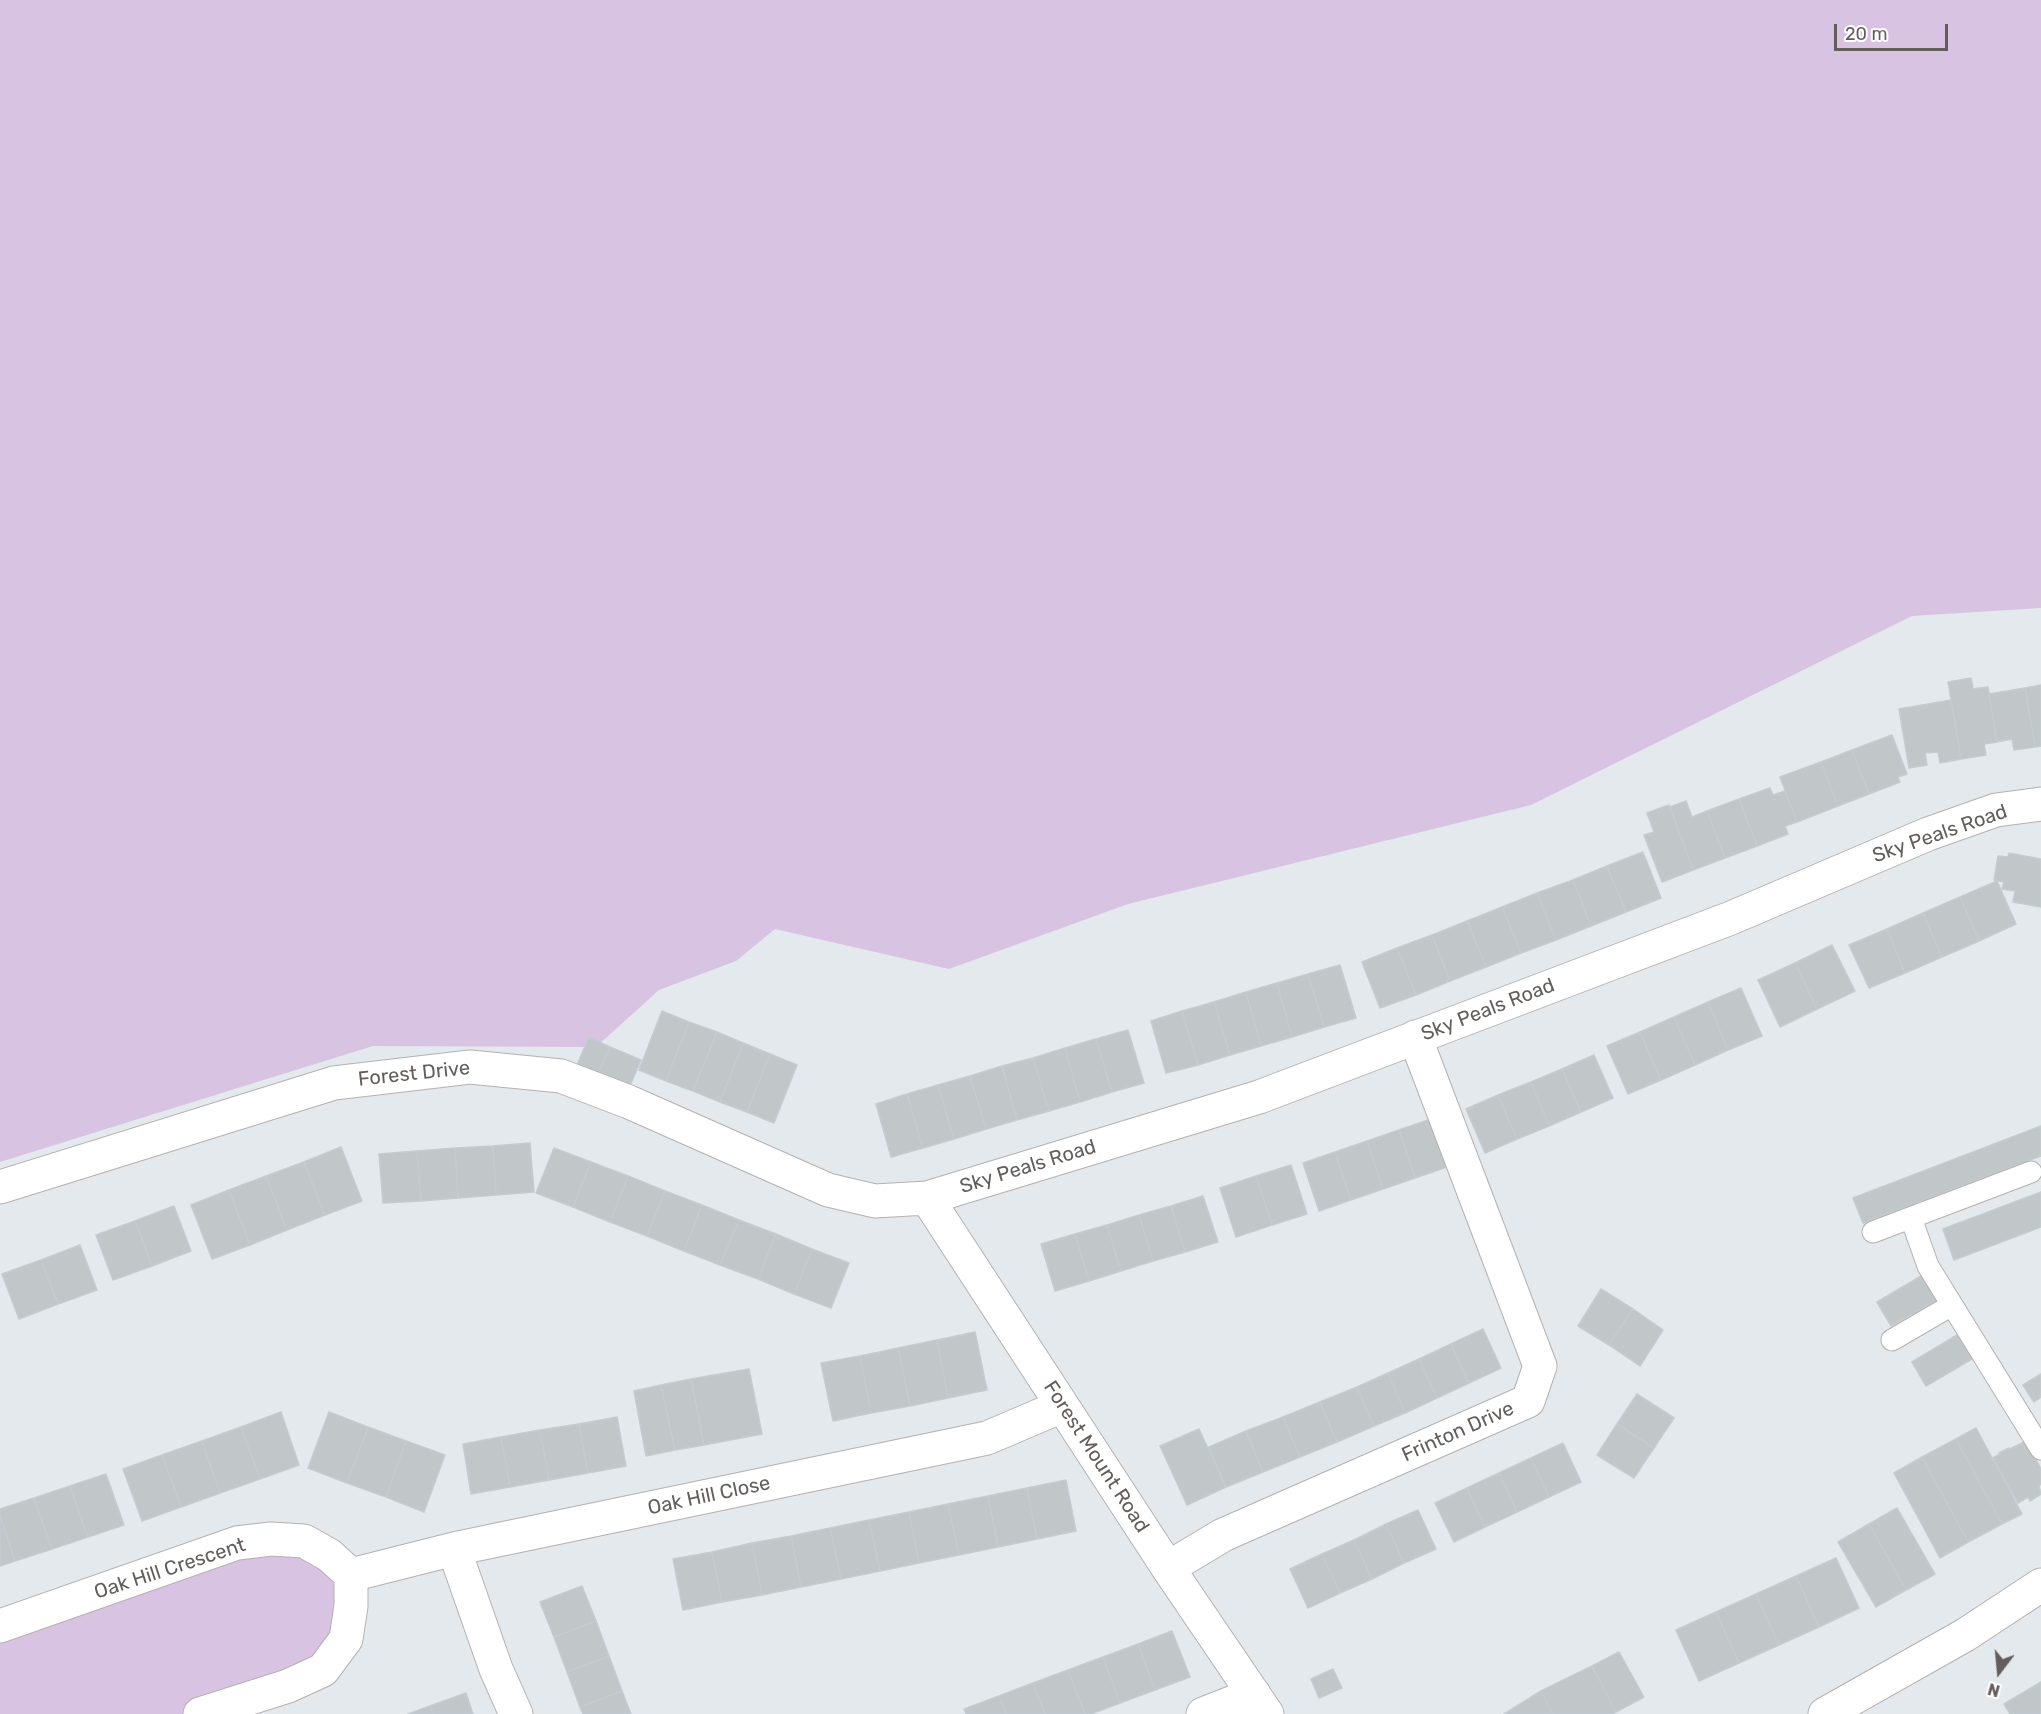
<!DOCTYPE html>
<html>
<head>
<meta charset="utf-8">
<style>
  body { margin:0 }
  #map { position:relative; width:2041px; height:1714px; overflow:hidden; background:#e4e9ed; font-family:Rubik,sans-serif }
  canvas { display:block }
  .north { position:absolute; left:1969px; top:1642px; width:60px; height:60px; -webkit-text-stroke:4px #fff; paint-order:stroke; rotate:196deg; font-size:16px; font-weight:700; line-height:24px; text-align:center; color:#635e5c }
  .north::after { content:''; display:block; margin:auto; width:21px; height:27px; background:#635e5c; clip-path:polygon(50% 0,100% 100%,50% 72%,0 100%) }
  .scale { position:absolute; left:1834px; top:24px; width:114px; height:27px; box-sizing:border-box; border:3px solid #635e5c; border-top:0; padding-left:8px; font-size:18px; line-height:21px; white-space:nowrap; color:#635e5c; -webkit-text-stroke:4px #fff; paint-order:stroke }
</style>
</head>
<body>
<div id="map">
<canvas width="2041" height="1714"></canvas>
<div class="north">N</div>
<div class="scale">20 m</div>
</div>
<script>
const g = document.querySelector('canvas').getContext('2d');
g.lineJoin = 'round';
function fillPath(path, color) {
  g.fillStyle = color;
  g.fill(path, 'evenodd');
}
function poly(rows) {
  const path = new Path2D();
  for (const r of rows) {
    path.moveTo(r[0], r[1]);
    for (let i = 2; i < r.length; i += 2) path.lineTo(r[i], r[i + 1]);
  }
  return path;
}
function trace(path, color, width, dash) {
  g.strokeStyle = color;
  g.lineWidth = width;
  g.lineCap = dash ? 'butt' : 'round';
  g.setLineDash(dash || []);
  g.stroke(path);
}
function write(font, color, halo, rows, align = 'center') {
  g.font = font + ' Rubik,sans-serif';
  g.lineWidth = 4.5;
  g.setLineDash([]);
  g.textBaseline = 'middle';
  g.strokeStyle = halo;
  g.fillStyle = color;
  for (const [text, x, y, turn = 0] of rows) {
    g.save();
    g.translate(x, y);
    g.rotate((+turn || 0) * Math.PI / 180);
    g.textAlign = isNaN(turn) ? turn : align;
    if (halo) g.strokeText(text, 0, 0);
    g.fillText(text, 0, 0);
    g.restore();
  }
}
fillPath(poly([
  [0,0,2041,0,2041,608,1912,616,1531,805,1128,904,949,969,775,929,736,961,659,990,596,1047,373,1046,0,1162],
  [271,1539,351,1575,323,1670,200,1714,0,1714,0,1626]
]), '#d8c3e3');
const building = poly([
  [1971,678,1973,689,1988,687,1997,742,1984,744,1986,755,1961,759,1948,682,1971,678],
  [2041,685,2041,746,2035,747,2025,688,2041,685],
  [2025,688,2035,747,2014,750,2012,739,1997,742,1989,694,2025,688],
  [1951,700,1961,759,1940,763,1938,752,1925,753,1927,765,1909,768,1899,709,1951,700],
  [1892,735,1907,774,1898,777,1900,782,1869,794,1852,750,1892,735],
  [1852,750,1869,794,1838,806,1821,762,1852,750],
  [1821,762,1838,806,1797,822,1780,777,1821,762],
  [1770,788,1773,795,1785,791,1797,822,1785,826,1788,834,1757,846,1739,799,1770,788],
  [1739,799,1757,846,1725,858,1707,811,1739,799],
  [1686,801,1692,817,1707,811,1725,858,1693,870,1670,807,1686,801],
  [1669,805,1693,870,1662,882,1644,835,1654,832,1647,813,1669,805],
  [1643,852,1661,898,1626,912,1607,866,1643,852],
  [2009,853,2041,859,2041,907,2013,902,2015,891,2002,889,2004,882,1994,880,1998,856,2008,857,2009,853],
  [1607,866,1626,912,1591,926,1573,880,1607,866],
  [1573,880,1591,926,1556,940,1537,893,1573,880],
  [1997,881,2016,924,1979,941,1960,897,1997,881],
  [1537,893,1556,940,1521,953,1502,907,1537,893],
  [1960,897,1979,941,1942,957,1923,913,1960,897],
  [1502,907,1521,953,1486,967,1467,921,1502,907],
  [1923,913,1942,957,1905,973,1887,929,1923,913],
  [1467,921,1486,967,1450,981,1432,935,1467,921],
  [1887,929,1905,973,1869,988,1849,945,1887,929],
  [1432,935,1450,981,1416,995,1397,948,1432,935],
  [1832,945,1855,991,1817,1009,1795,963,1832,945],
  [1397,948,1416,995,1380,1008,1362,962,1397,948],
  [1795,963,1817,1009,1780,1027,1758,980,1795,963],
  [1340,965,1356,1018,1324,1027,1308,974,1340,965],
  [1308,974,1324,1027,1292,1037,1277,983,1308,974],
  [1277,983,1292,1037,1261,1046,1246,992,1277,983],
  [1741,988,1762,1036,1728,1050,1708,1002,1741,988],
  [1246,992,1261,1046,1230,1055,1214,1002,1246,992],
  [1214,1002,1230,1055,1198,1065,1182,1011,1214,1002],
  [1708,1002,1728,1050,1695,1065,1674,1017,1708,1002],
  [662,1011,689,1022,666,1081,639,1070,662,1011],
  [1182,1011,1198,1065,1166,1073,1151,1021,1182,1011],
  [1674,1017,1695,1065,1661,1080,1640,1032,1674,1017],
  [689,1022,717,1032,693,1091,666,1081,689,1022],
  [1128,1030,1144,1083,1112,1092,1096,1039,1128,1030],
  [717,1032,743,1043,720,1102,693,1091,717,1032],
  [1640,1032,1661,1080,1628,1094,1607,1046,1640,1032],
  [589,1037,610,1047,598,1074,577,1065,589,1037],
  [1096,1039,1112,1092,1080,1102,1065,1048,1096,1039],
  [743,1043,770,1054,747,1112,720,1102,743,1043],
  [610,1047,641,1060,629,1088,598,1074,610,1047],
  [1065,1048,1080,1102,1049,1111,1033,1058,1065,1048],
  [770,1054,797,1065,774,1123,747,1112,770,1054],
  [1594,1055,1613,1098,1581,1112,1562,1069,1594,1055],
  [1033,1058,1049,1111,1017,1120,1002,1066,1033,1058],
  [1002,1066,1017,1120,986,1129,970,1076,1002,1066],
  [1562,1069,1581,1112,1549,1126,1531,1082,1562,1069],
  [970,1076,986,1129,954,1139,938,1085,970,1076],
  [1531,1082,1549,1126,1517,1139,1498,1095,1531,1082],
  [938,1085,954,1139,923,1148,907,1094,938,1085],
  [907,1094,923,1148,891,1157,876,1104,907,1094],
  [1498,1095,1517,1139,1485,1153,1466,1109,1498,1095],
  [1431,1119,1447,1167,1415,1178,1399,1130,1431,1119],
  [2041,1126,2041,1156,1863,1223,1853,1198,2041,1126],
  [1399,1130,1415,1178,1383,1189,1367,1141,1399,1130],
  [1367,1141,1383,1189,1351,1200,1335,1152,1367,1141],
  [530,1143,534,1192,496,1195,493,1146,530,1143],
  [493,1146,496,1195,458,1198,455,1148,493,1146],
  [341,1147,362,1201,325,1215,304,1162,341,1147],
  [455,1148,458,1198,421,1201,417,1151,455,1148],
  [554,1148,591,1162,573,1207,536,1193,554,1148],
  [417,1151,421,1201,383,1203,379,1154,417,1151],
  [1335,1152,1351,1200,1319,1211,1303,1163,1335,1152],
  [304,1162,325,1215,287,1230,266,1176,304,1162],
  [591,1162,628,1176,610,1222,573,1207,591,1162],
  [1291,1165,1307,1214,1272,1225,1256,1176,1291,1165],
  [266,1176,287,1230,250,1245,229,1190,266,1176],
  [628,1176,665,1191,647,1236,610,1222,628,1176],
  [1256,1176,1272,1225,1236,1237,1220,1188,1256,1176],
  [229,1190,250,1245,212,1259,191,1205,229,1190],
  [665,1191,702,1205,684,1251,647,1236,665,1191],
  [2041,1192,2041,1227,1954,1260,1943,1229,2041,1192],
  [1203,1196,1218,1242,1185,1252,1171,1206,1203,1196],
  [702,1205,739,1220,720,1265,684,1251,702,1205],
  [174,1206,191,1251,152,1266,135,1221,174,1206],
  [1171,1206,1185,1252,1153,1261,1139,1215,1171,1206],
  [1139,1215,1153,1261,1121,1271,1107,1225,1139,1215],
  [739,1220,776,1234,758,1279,720,1265,739,1220],
  [135,1221,152,1266,113,1280,96,1235,135,1221],
  [1107,1225,1121,1271,1089,1281,1075,1234,1107,1225],
  [776,1234,812,1249,794,1294,758,1279,776,1234],
  [1075,1234,1089,1281,1055,1291,1041,1244,1075,1234],
  [80,1245,97,1290,58,1304,41,1260,80,1245],
  [812,1249,849,1263,831,1308,794,1294,812,1249],
  [41,1260,58,1304,19,1319,2,1274,41,1260],
  [1923,1275,1937,1300,1891,1326,1877,1302,1923,1275],
  [1601,1289,1633,1309,1609,1345,1578,1326,1601,1289],
  [1633,1309,1663,1330,1640,1366,1609,1345,1633,1309],
  [1483,1329,1501,1368,1469,1383,1451,1344,1483,1329],
  [975,1332,987,1390,948,1398,937,1340,975,1332],
  [1962,1332,1977,1356,1926,1386,1912,1362,1962,1332],
  [937,1340,948,1398,910,1406,898,1348,937,1340],
  [1451,1344,1469,1383,1437,1398,1419,1359,1451,1344],
  [898,1348,910,1406,871,1413,860,1356,898,1348],
  [860,1356,871,1413,833,1421,821,1363,860,1356],
  [1419,1359,1437,1398,1405,1413,1388,1373,1419,1359],
  [749,1369,762,1434,704,1445,691,1379,749,1369],
  [1388,1373,1405,1413,1374,1426,1357,1387,1388,1373],
  [2041,1374,2041,1397,2034,1402,2023,1385,2041,1374],
  [691,1379,704,1445,675,1450,661,1385,691,1379],
  [661,1385,675,1450,646,1456,634,1391,661,1385],
  [1357,1387,1374,1426,1337,1442,1320,1402,1357,1387],
  [1637,1394,1674,1418,1654,1448,1617,1424,1637,1394],
  [1320,1402,1337,1442,1300,1457,1283,1417,1320,1402],
  [281,1412,299,1465,260,1479,241,1427,281,1412],
  [329,1412,368,1427,347,1483,308,1468,329,1412],
  [617,1417,626,1466,588,1473,579,1424,617,1417],
  [1283,1417,1300,1457,1263,1472,1246,1431,1283,1417],
  [579,1424,588,1473,549,1480,540,1430,579,1424],
  [1617,1424,1654,1448,1634,1478,1597,1455,1617,1424],
  [241,1427,260,1479,220,1493,202,1441,241,1427],
  [368,1427,406,1441,386,1497,347,1483,368,1427],
  [1976,1428,2022,1514,2002,1524,1956,1439,1976,1428],
  [1199,1429,1226,1487,1187,1505,1160,1446,1199,1429],
  [540,1430,549,1480,510,1487,501,1437,540,1430],
  [1246,1431,1263,1472,1226,1487,1209,1447,1246,1431],
  [501,1437,510,1487,471,1494,463,1444,501,1437],
  [1956,1439,2002,1524,1968,1542,1922,1457,1956,1439],
  [202,1441,220,1493,181,1507,162,1455,202,1441],
  [406,1441,445,1455,424,1512,386,1497,406,1441],
  [2026,1441,2041,1469,2041,1484,2039,1486,2041,1494,2030,1501,2028,1497,2018,1503,1993,1458,2000,1454,1999,1453,2009,1448,2010,1449,2026,1441],
  [1563,1443,1581,1482,1549,1497,1531,1458,1563,1443],
  [162,1455,181,1507,142,1521,123,1469,162,1455],
  [1922,1457,1968,1542,1940,1558,1894,1473,1922,1457],
  [1531,1458,1549,1497,1517,1512,1499,1473,1531,1458],
  [1499,1473,1517,1512,1485,1527,1467,1488,1499,1473],
  [106,1474,124,1525,88,1537,70,1486,106,1474],
  [1066,1480,1076,1531,1037,1539,1027,1488,1066,1480],
  [70,1486,88,1537,52,1549,34,1498,70,1486],
  [1027,1488,1037,1539,998,1547,988,1496,1027,1488],
  [1467,1488,1485,1527,1454,1542,1435,1503,1467,1488],
  [988,1496,998,1547,959,1555,948,1504,988,1496],
  [34,1498,52,1549,15,1561,0,1515,0,1509,34,1498],
  [948,1504,959,1555,919,1563,909,1512,948,1504],
  [1897,1508,1935,1574,1906,1590,1869,1524,1897,1508],
  [1418,1510,1436,1549,1404,1563,1386,1524,1418,1510],
  [909,1512,919,1563,880,1571,869,1520,909,1512],
  [0,1515,15,1561,0,1566,0,1515],
  [869,1520,880,1571,841,1579,830,1528,869,1520],
  [1386,1524,1404,1563,1372,1579,1354,1540,1386,1524],
  [1869,1524,1906,1590,1876,1607,1838,1542,1869,1524],
  [830,1528,841,1579,801,1587,791,1536,830,1528],
  [791,1536,801,1587,762,1595,752,1543,791,1536],
  [1354,1540,1372,1579,1340,1593,1322,1554,1354,1540],
  [752,1543,762,1595,722,1602,712,1552,752,1543],
  [712,1552,722,1602,683,1610,673,1559,712,1552],
  [1322,1554,1340,1593,1308,1608,1290,1569,1322,1554],
  [1836,1558,1859,1608,1819,1627,1796,1576,1836,1558],
  [1796,1576,1819,1627,1779,1645,1756,1594,1796,1576],
  [582,1586,596,1621,554,1637,540,1602,582,1586],
  [1756,1594,1779,1645,1739,1663,1716,1612,1756,1594],
  [1716,1612,1739,1663,1699,1681,1676,1630,1716,1612],
  [596,1621,609,1656,567,1672,554,1637,596,1621],
  [1172,1631,1190,1677,1155,1690,1138,1644,1172,1631],
  [1138,1644,1155,1690,1120,1703,1103,1657,1138,1644],
  [1619,1652,1644,1697,1616,1712,1592,1666,1619,1652],
  [609,1656,622,1691,580,1707,567,1672,609,1656],
  [1103,1657,1120,1703,1091,1714,1085,1714,1068,1670,1103,1657],
  [1592,1666,1616,1712,1612,1714,1553,1714,1541,1691,1592,1666],
  [1333,1669,1342,1688,1319,1698,1311,1679,1333,1669],
  [1068,1670,1085,1714,1045,1714,1033,1683,1068,1670],
  [2041,1682,2041,1714,2010,1714,2004,1704,2041,1682],
  [1033,1683,1045,1714,1006,1714,999,1696,1033,1683],
  [622,1691,631,1714,583,1714,580,1707,622,1691],
  [1541,1691,1553,1714,1504,1714,1541,1691],
  [466,1693,473,1714,433,1714,430,1706,466,1693],
  [999,1696,1006,1714,966,1714,964,1709,999,1696],
  [430,1706,433,1714,408,1714,430,1706]
]);
fillPath(building, '#c1c6c9');
trace(building, '#c3ccd1', 1.5);
const service = poly([
  [1911,1218,1928,1266,2041,1449],
  [1873,1232,2031,1172],
  [1892,1340,1952,1305]
]);
const minor = poly([
  [0,1187,334,1083,470,1067,561,1076,629,1102,828,1190,875,1201,927,1198,1259,1097,1731,918,1928,834,1996,810,2041,804],
  [927,1198,1168,1568,1267,1714],
  [454,1549,496,1669,516,1714],
  [1168,1568,1223,1535,1528,1401,1540,1366,1415,1037],
  [351,1575,454,1549,987,1438,1062,1406],
  [0,1626,237,1543,271,1539,304,1541,329,1555,351,1575,351,1606,346,1639,323,1670,288,1686,200,1714],
  [1203,1714,1254,1694]
]);
const tertiary = poly([
  [1825,1714,1965,1635,2041,1585]
]);
trace(service, '#b5b1af', 23);
trace(minor, '#b5b1af', 35);
trace(tertiary, '#b5b1af', 35);
trace(service, '#fff', 21);
trace(minor, '#fff', 33);
trace(tertiary, '#fff', 33);
write('20px', '#635e5c', '#fff', [
  ["Sky Peals Road",1940,834,-19],
  ["Sky Peals Road",1488,1010,-21],
  ["Forest Drive",414,1074,-6],
  ["Sky Peals Road",1028,1167,-17],
  ["Frinton Drive",1458,1432,-24],
  ["Forest Mount Road",1096,1457,57],
  ["Oak Hill Close",709,1496,-12],
  ["Oak Hill Crescent",170,1569,-18]
]);
</script>
</body>
</html>
